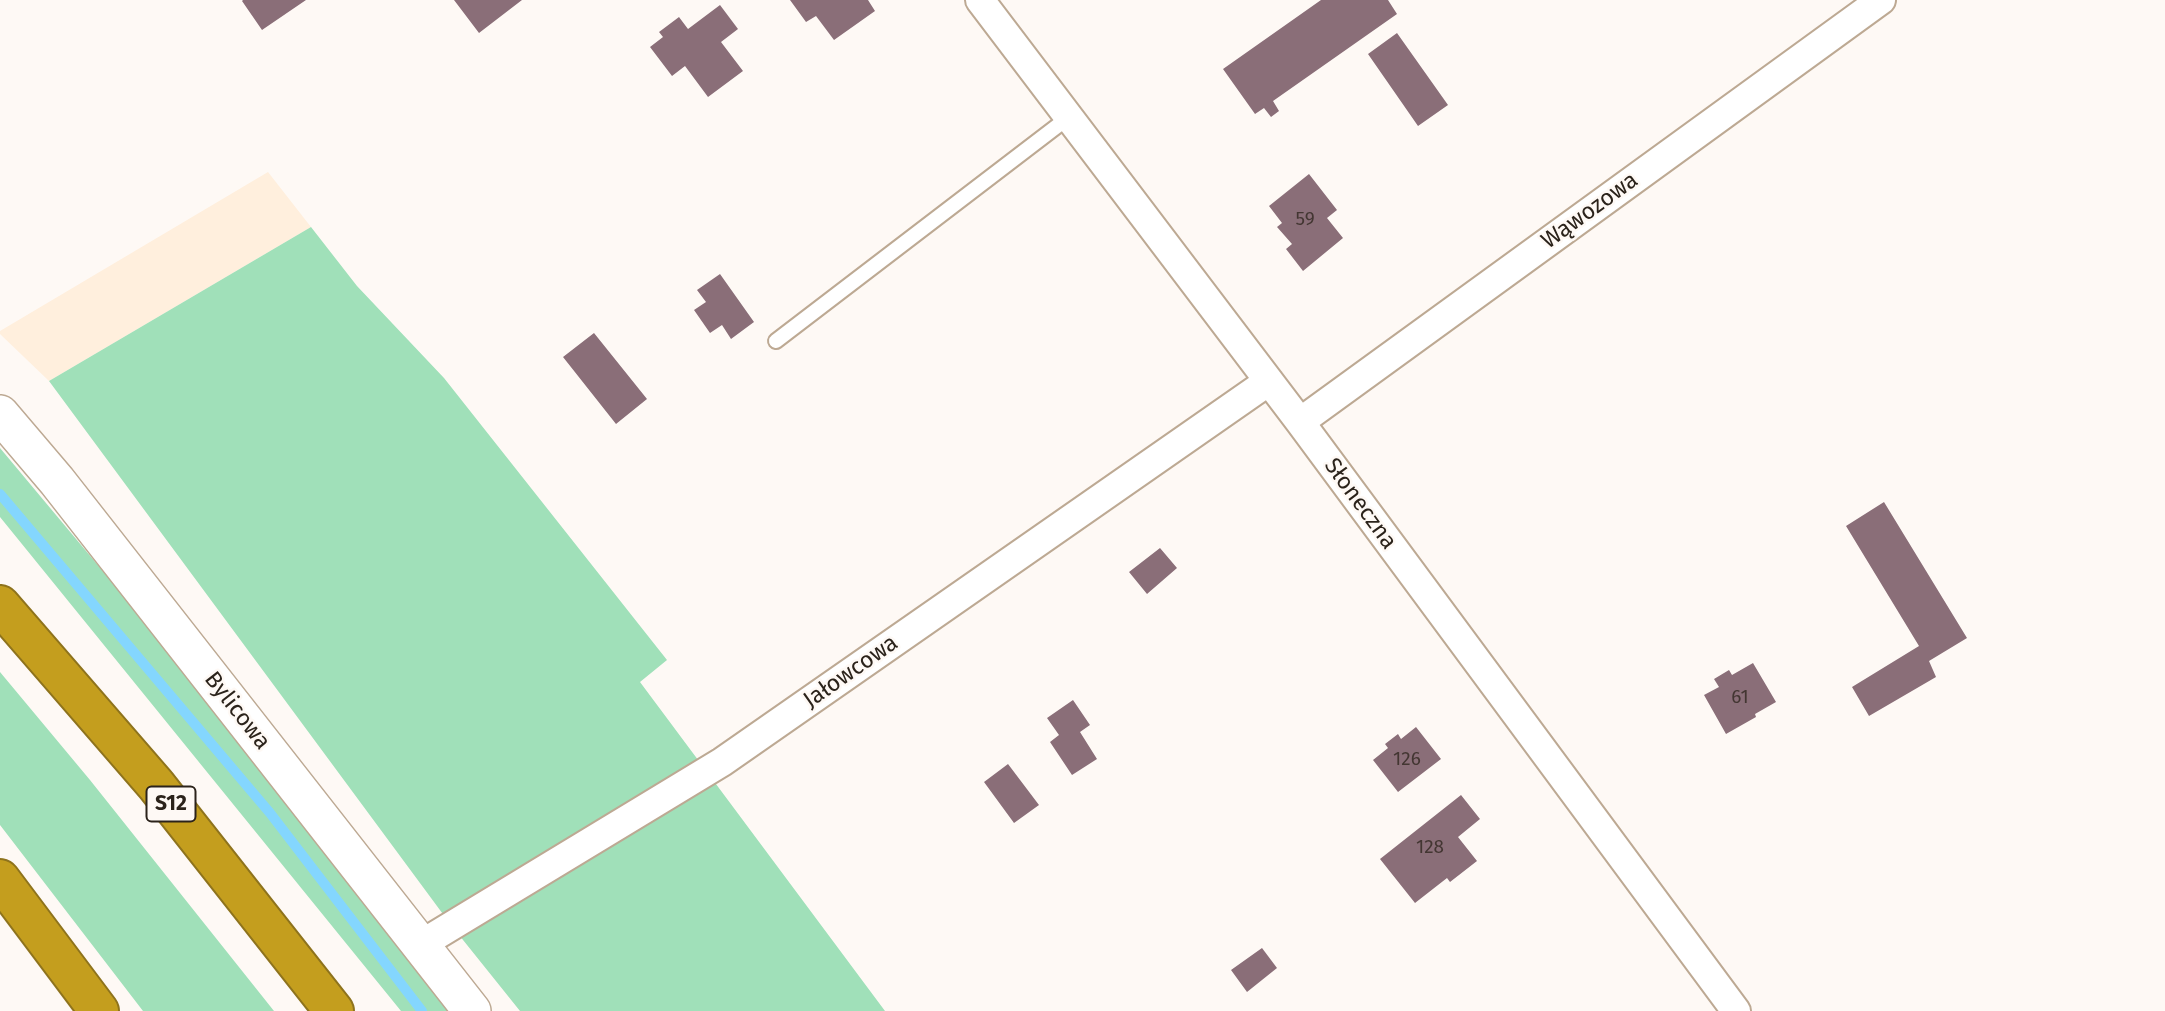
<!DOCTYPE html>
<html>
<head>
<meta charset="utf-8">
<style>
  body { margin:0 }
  canvas { display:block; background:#fef9f5 }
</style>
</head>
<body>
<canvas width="2165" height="1011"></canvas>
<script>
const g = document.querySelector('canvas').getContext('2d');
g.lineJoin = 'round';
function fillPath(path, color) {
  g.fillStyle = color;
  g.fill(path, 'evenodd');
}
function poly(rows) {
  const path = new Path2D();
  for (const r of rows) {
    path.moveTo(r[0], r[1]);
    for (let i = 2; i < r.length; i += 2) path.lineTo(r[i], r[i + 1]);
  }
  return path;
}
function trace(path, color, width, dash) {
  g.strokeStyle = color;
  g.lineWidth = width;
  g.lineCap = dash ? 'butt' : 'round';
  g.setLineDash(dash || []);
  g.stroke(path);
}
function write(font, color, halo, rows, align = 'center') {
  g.font = font + ' "Fira Sans",sans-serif';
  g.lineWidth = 5;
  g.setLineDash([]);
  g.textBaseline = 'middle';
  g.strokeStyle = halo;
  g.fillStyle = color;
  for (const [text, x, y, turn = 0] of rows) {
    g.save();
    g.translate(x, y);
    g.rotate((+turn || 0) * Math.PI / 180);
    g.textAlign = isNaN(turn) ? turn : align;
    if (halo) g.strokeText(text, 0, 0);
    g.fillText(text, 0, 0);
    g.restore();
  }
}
fillPath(poly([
  [268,172,311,227,49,381,0,334,0,331]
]), '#ffefdd');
fillPath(poly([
  [311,227,357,286,444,378,667,660,640,682,885,1011,520,1011,451,925,49,381],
  [0,448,234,728,450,1011,401,1011,0,517],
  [0,672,90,780,274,1011,143,1011,0,825]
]), '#a0e0b9');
trace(poly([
  [0,494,270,813,422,1011]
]), '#84d6fe', 10);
fillPath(poly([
  [306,0,262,30,242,1,243,0],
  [454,0,522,0,479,33],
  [790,0,868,0,875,11,834,40,816,16,806,22],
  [1321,0,1388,0,1397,14,1273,101,1279,111,1271,117,1264,108,1255,114,1223,69],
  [720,5,738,29,721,42,743,71,708,97,685,66,672,76,650,47,663,37,659,32,679,17,688,29],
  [1397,33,1448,105,1418,126,1368,54],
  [1309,174,1337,210,1327,218,1343,238,1303,271,1286,249,1292,244,1277,227,1282,223,1269,206],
  [720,274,754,322,731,339,722,325,710,333,694,310,706,302,697,290],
  [594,333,647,399,616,424,563,357],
  [1884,502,1967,638,1929,661,1936,677,1869,716,1852,687,1919,646,1846,526],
  [1160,548,1177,568,1147,594,1129,572],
  [1753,663,1776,702,1755,714,1756,717,1726,734,1704,695,1719,687,1714,679,1729,670,1732,675],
  [1073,700,1090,725,1080,732,1097,759,1072,775,1050,742,1059,735,1047,718],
  [1416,727,1441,759,1398,792,1373,760,1388,748,1385,744,1398,734,1401,739],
  [1008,764,1039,805,1014,823,984,782],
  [1461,795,1480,819,1458,837,1477,861,1450,882,1447,878,1415,903,1380,859],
  [1262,948,1277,968,1247,992,1231,970]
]), '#8a6e78');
const service = poly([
  [776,341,1069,117]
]);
const minor = poly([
  [980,0,1300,422,1736,1011],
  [1300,422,1881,0],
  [420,945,722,762,1269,381]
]);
const tertiary = poly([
  [0,414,57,481,472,1011]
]);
const motorway = poly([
  [0,605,156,785,334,1011],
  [0,879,99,1011]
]);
trace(service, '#bda993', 18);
trace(minor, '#bda993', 32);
trace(tertiary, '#bda993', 40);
trace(motorway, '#8e731d', 42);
trace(service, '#fff', 14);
trace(minor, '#fff', 28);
trace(tertiary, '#fff', 37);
trace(motorway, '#c49e1e', 38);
write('19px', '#433632', null, [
  ["59",1305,220],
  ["61",1740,698],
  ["126",1407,760],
  ["128",1430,848]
]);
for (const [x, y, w] of [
  [171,804,49]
]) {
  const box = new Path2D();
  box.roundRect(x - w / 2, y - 17.5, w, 35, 5);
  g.fillStyle = '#fef9f5';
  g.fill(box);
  trace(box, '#2b231b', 2);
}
write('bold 21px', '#2b231b', null, [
  ["S12",171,804]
]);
write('23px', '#2b231b', '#fef9f5', [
  ["Wąwozowa",1590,211,-36],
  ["Słoneczna",1360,504,54],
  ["Jałowcowa",851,672,-35],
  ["Bylicowa",237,711,52]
]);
</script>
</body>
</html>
